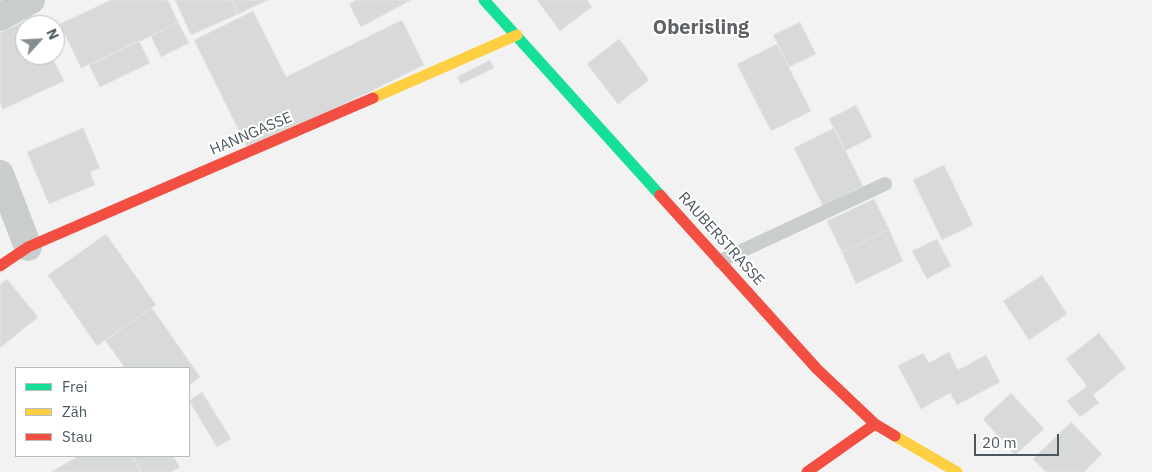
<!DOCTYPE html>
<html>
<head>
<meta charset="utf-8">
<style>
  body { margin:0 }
  #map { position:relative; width:1152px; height:472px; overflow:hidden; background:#f2f2f2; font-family:"IBM Plex Sans",sans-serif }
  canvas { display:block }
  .legend { position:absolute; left:15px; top:367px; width:175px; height:90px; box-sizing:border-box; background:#fff; border:1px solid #b7bcbe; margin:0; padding:6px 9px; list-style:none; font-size:15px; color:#4a575d }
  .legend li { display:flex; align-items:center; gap:10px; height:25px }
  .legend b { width:25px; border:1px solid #b7bcbe }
  .north { position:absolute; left:15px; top:15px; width:50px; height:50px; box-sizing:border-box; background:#fff; border:1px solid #b7bcbe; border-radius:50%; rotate:65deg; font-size:14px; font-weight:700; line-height:20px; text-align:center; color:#4a575d }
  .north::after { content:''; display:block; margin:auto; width:18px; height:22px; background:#858d91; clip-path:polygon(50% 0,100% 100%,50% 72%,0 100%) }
  .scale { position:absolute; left:974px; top:434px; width:85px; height:22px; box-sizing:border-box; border:2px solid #4a575d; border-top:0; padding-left:6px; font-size:15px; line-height:18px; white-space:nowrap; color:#4a575d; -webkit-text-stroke:4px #fff; paint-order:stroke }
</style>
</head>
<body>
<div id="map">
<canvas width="1152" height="472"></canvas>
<ul class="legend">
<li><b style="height:6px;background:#16e098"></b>Frei</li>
<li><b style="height:6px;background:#ffcf43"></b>Zäh</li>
<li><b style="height:6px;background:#f24e42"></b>Stau</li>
</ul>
<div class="north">N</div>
<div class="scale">20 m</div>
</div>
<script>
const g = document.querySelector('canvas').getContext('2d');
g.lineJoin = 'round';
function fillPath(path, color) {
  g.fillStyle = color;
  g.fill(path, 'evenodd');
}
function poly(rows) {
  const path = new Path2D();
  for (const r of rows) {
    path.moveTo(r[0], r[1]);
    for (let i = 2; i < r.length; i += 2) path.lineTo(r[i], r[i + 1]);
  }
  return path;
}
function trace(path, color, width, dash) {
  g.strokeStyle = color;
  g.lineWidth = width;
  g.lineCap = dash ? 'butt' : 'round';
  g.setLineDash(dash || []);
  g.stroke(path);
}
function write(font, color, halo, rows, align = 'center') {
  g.font = font + ' "IBM Plex Sans",sans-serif';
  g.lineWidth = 4;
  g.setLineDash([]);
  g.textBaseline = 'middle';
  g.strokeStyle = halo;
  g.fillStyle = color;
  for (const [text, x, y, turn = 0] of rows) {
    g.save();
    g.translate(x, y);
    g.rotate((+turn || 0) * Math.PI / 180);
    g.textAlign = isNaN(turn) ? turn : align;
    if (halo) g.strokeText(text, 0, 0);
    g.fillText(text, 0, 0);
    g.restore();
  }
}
const building = poly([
  [111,0,168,0,178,22,151,36,81,68,60,24,111,0],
  [175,0,232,0,238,14,191,35,175,0],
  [232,0,268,0,238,14,232,0],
  [356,0,411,0,361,27,349,4,356,0],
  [537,0,587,0,592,7,560,31,537,0],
  [253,11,286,77,402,20,424,65,249,151,194,40,253,11],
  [34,17,37,25,25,25,25,55,51,55,64,81,3,109,0,102,0,33,34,17],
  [178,22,189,43,161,57,151,36,178,22],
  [800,22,816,54,789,67,773,35,800,22],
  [619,39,649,80,618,104,587,64,619,39],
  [139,41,150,63,100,87,89,65,139,41],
  [777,44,811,111,771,131,737,64,777,44],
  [490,60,494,68,461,84,457,77,490,60],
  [856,105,872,137,845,151,829,119,856,105],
  [83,128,100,168,90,172,95,185,49,204,27,152,83,128],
  [834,128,863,186,823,206,794,148,834,128],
  [944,165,973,225,942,240,913,180,944,165],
  [874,199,889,229,842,252,827,221,874,199],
  [889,229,903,261,856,284,842,252,889,229],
  [106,234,156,305,97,346,48,275,106,234],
  [937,239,951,266,927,279,912,251,937,239],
  [1042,275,1067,314,1029,340,1003,301,1042,275],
  [7,279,38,317,0,348,0,285,7,279],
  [152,308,200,377,189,385,189,368,125,368,105,340,152,308],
  [1099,333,1126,368,1093,395,1099,403,1080,417,1067,401,1087,386,1066,359,1099,333],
  [949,352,958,370,986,355,1000,382,957,405,950,393,921,409,898,366,923,353,929,363,949,352],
  [202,392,231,439,217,447,189,401,202,392],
  [1011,393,1044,429,1015,455,983,419,1011,393],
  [1071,422,1102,454,1084,472,1046,472,1033,459,1071,422],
  [79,456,132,456,141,472,51,472,79,456],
  [133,456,173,456,180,467,171,472,141,472,133,456]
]);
fillPath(building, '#d8dada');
trace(building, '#e3e4e5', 1);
trace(poly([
  [720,261,885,184]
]), '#cacdcd', 14);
trace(poly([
  [0,17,31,0],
  [0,174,28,247]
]), '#cacdcd', 28);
trace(poly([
  [484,0,660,195]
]), '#16e098', 11);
trace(poly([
  [373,98,517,35],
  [895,436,957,472]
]), '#ffcf43', 11);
trace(poly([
  [660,195,817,369,875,424,895,436],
  [0,266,28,247,373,98],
  [807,472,875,424]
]), '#f24e42', 11);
write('15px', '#4a575d', '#fff', [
  ["HANNGASSE",251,134,-23],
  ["RAUBERSTRASSE",721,239,48]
]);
write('bold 20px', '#5e6265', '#fff', [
  ["Oberisling",701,28]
]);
</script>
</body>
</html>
